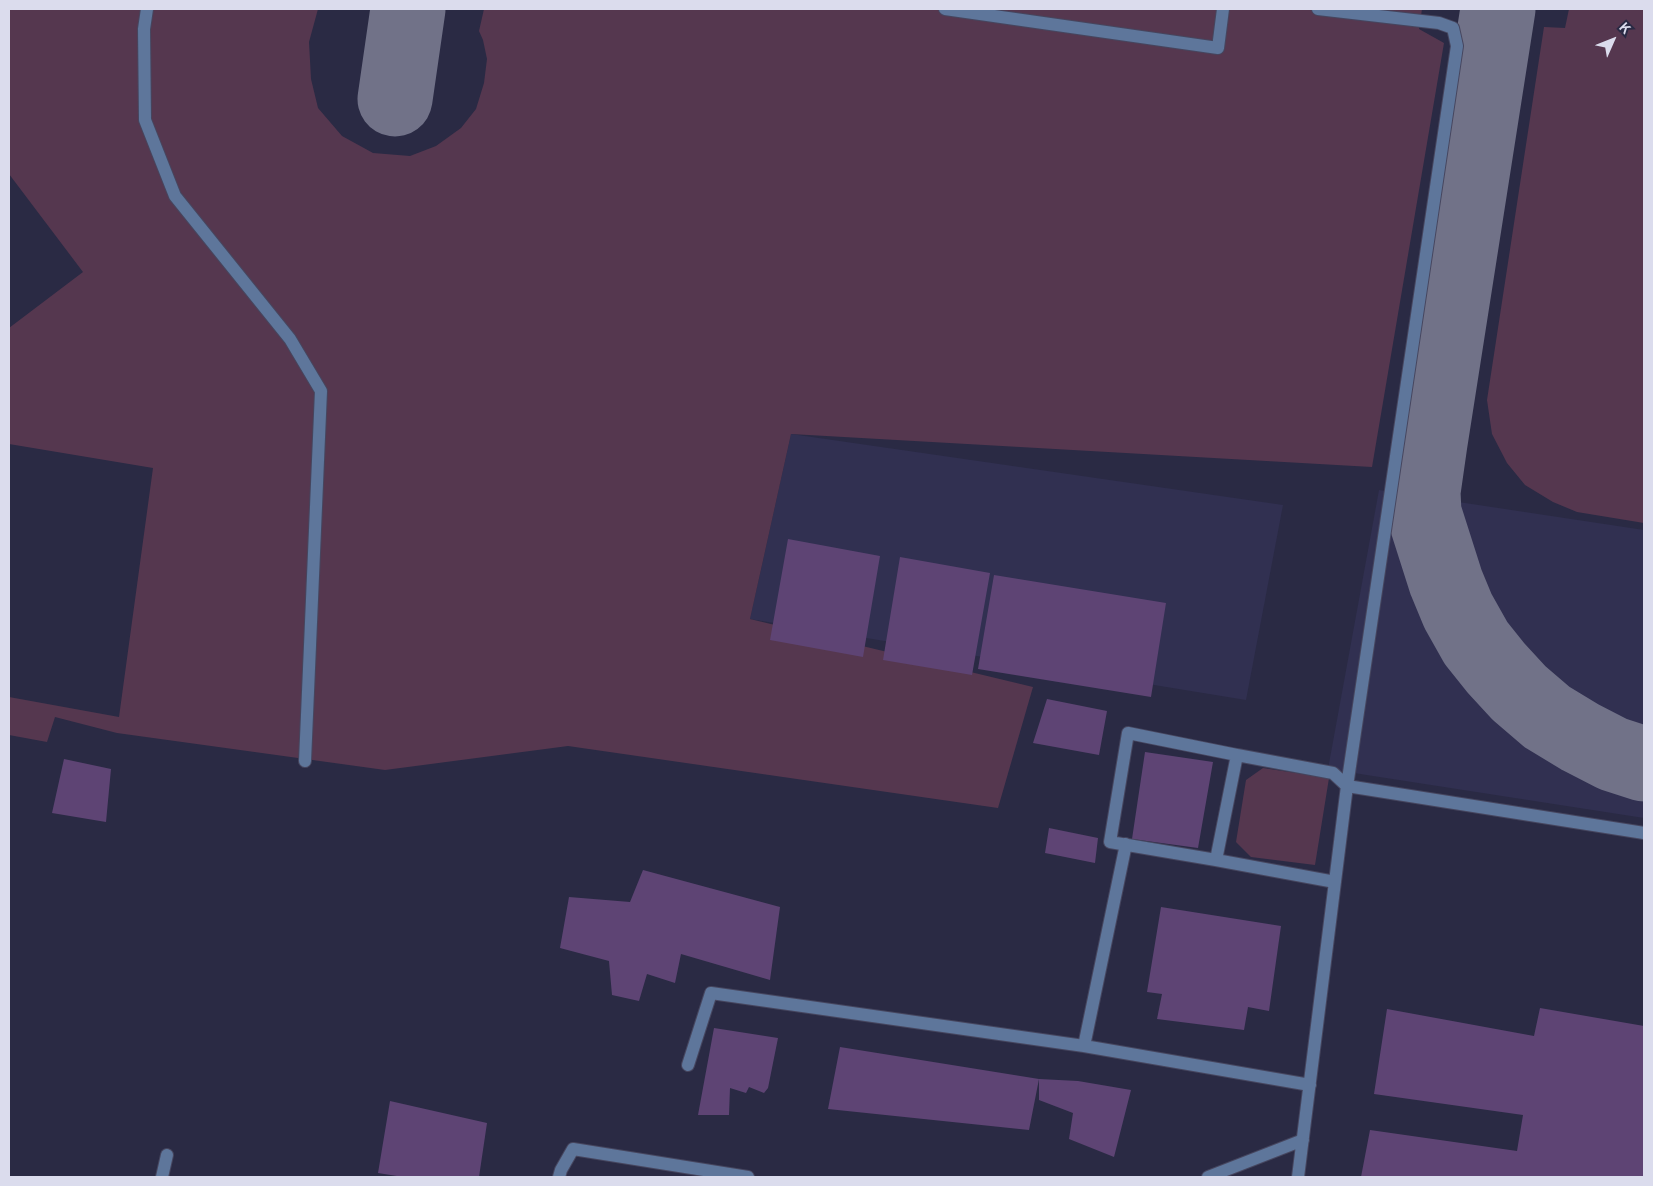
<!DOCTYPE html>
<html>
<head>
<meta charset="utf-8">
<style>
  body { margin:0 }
  #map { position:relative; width:1653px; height:1186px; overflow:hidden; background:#2a2a44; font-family:Overpass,sans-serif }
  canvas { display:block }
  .frame { position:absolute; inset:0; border:10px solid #dbdced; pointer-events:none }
  .north { position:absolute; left:1588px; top:15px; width:50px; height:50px; -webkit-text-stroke:4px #2a2a44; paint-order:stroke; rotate:46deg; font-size:14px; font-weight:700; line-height:20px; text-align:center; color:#dbdced }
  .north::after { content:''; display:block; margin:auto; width:18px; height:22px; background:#dbdced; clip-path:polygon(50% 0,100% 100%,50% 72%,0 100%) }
</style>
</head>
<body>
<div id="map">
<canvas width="1653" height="1186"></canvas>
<div class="frame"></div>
<div class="north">K</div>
</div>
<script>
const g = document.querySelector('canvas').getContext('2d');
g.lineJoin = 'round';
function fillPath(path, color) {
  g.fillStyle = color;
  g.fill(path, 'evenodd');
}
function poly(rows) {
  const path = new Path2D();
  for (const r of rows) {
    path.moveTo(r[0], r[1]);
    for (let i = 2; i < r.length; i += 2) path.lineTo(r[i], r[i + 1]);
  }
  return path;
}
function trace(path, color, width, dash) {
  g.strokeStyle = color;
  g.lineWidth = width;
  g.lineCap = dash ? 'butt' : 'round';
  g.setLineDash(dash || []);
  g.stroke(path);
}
fillPath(poly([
  [791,434,1283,505,1246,700,750,619],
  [1379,490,1644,530,1644,818,1328,769]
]), '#313051');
fillPath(poly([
  [9,9,318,9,309,42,311,79,318,108,342,136,373,153,410,156,436,146,461,128,476,109,484,83,487,59,483,40,479,31,484,9,1422,9,1419,29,1444,43,1372,467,791,434,750,619,1033,687,998,808,568,746,385,770,117,733,55,717,47,742,9,735,9,697,119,717,153,468,9,444,9,328,83,272,9,174],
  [1569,9,1644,9,1644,523,1577,512,1553,502,1525,485,1507,463,1492,434,1487,400,1544,27,1565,28],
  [1263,768,1329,778,1315,865,1251,857,1236,842,1246,780]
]), '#55374f');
trace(poly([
  [1498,9,1430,443,1423,492,1424,513,1446,582,1458,611,1476,643,1496,668,1519,693,1547,717,1580,737,1613,754,1644,764],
  [395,99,408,9]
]), '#717288', 75);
fillPath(poly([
  [788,539,880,556,863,657,770,640],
  [900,557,990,573,972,675,883,660],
  [994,575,1166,603,1151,697,978,669],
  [1047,699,1107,711,1099,755,1033,743],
  [1145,752,1213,762,1198,848,1132,839],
  [64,759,111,769,106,822,52,813],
  [1049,828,1098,838,1095,863,1045,853],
  [643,870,780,907,770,980,681,954,675,983,647,974,639,1001,612,995,609,961,560,948,569,897,630,902],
  [1161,907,1281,926,1269,1011,1248,1007,1244,1030,1157,1019,1162,994,1147,992],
  [1540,1008,1644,1026,1644,1177,1361,1177,1370,1130,1517,1151,1523,1115,1374,1094,1387,1009,1534,1036],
  [714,1028,778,1038,768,1088,764,1093,749,1087,746,1093,730,1088,729,1115,698,1115],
  [840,1047,1039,1079,1078,1081,1131,1090,1114,1157,1069,1139,1073,1113,1039,1100,1039,1079,1029,1130,828,1109],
  [390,1101,487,1123,479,1177,403,1177,378,1173]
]), '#5e4474');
const minor = poly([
  [147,9,144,29,145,120,175,196,290,339,321,391,305,761],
  [945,9,1218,48,1223,9],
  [1318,9,1439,23,1453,28,1457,46,1347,786],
  [1216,860,1110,842,1128,733,1237,755],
  [1335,882,1216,860,1237,755,1333,773,1347,786],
  [1084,1046,1126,844],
  [688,1065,711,993,1084,1046,1310,1085],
  [162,1177,167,1155],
  [559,1177,561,1170,573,1149,748,1177],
  [1208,1177,1303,1140],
  [1298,1177,1347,786,1644,833]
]);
trace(minor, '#46465f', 14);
trace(minor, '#5e769b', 12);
</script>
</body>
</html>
